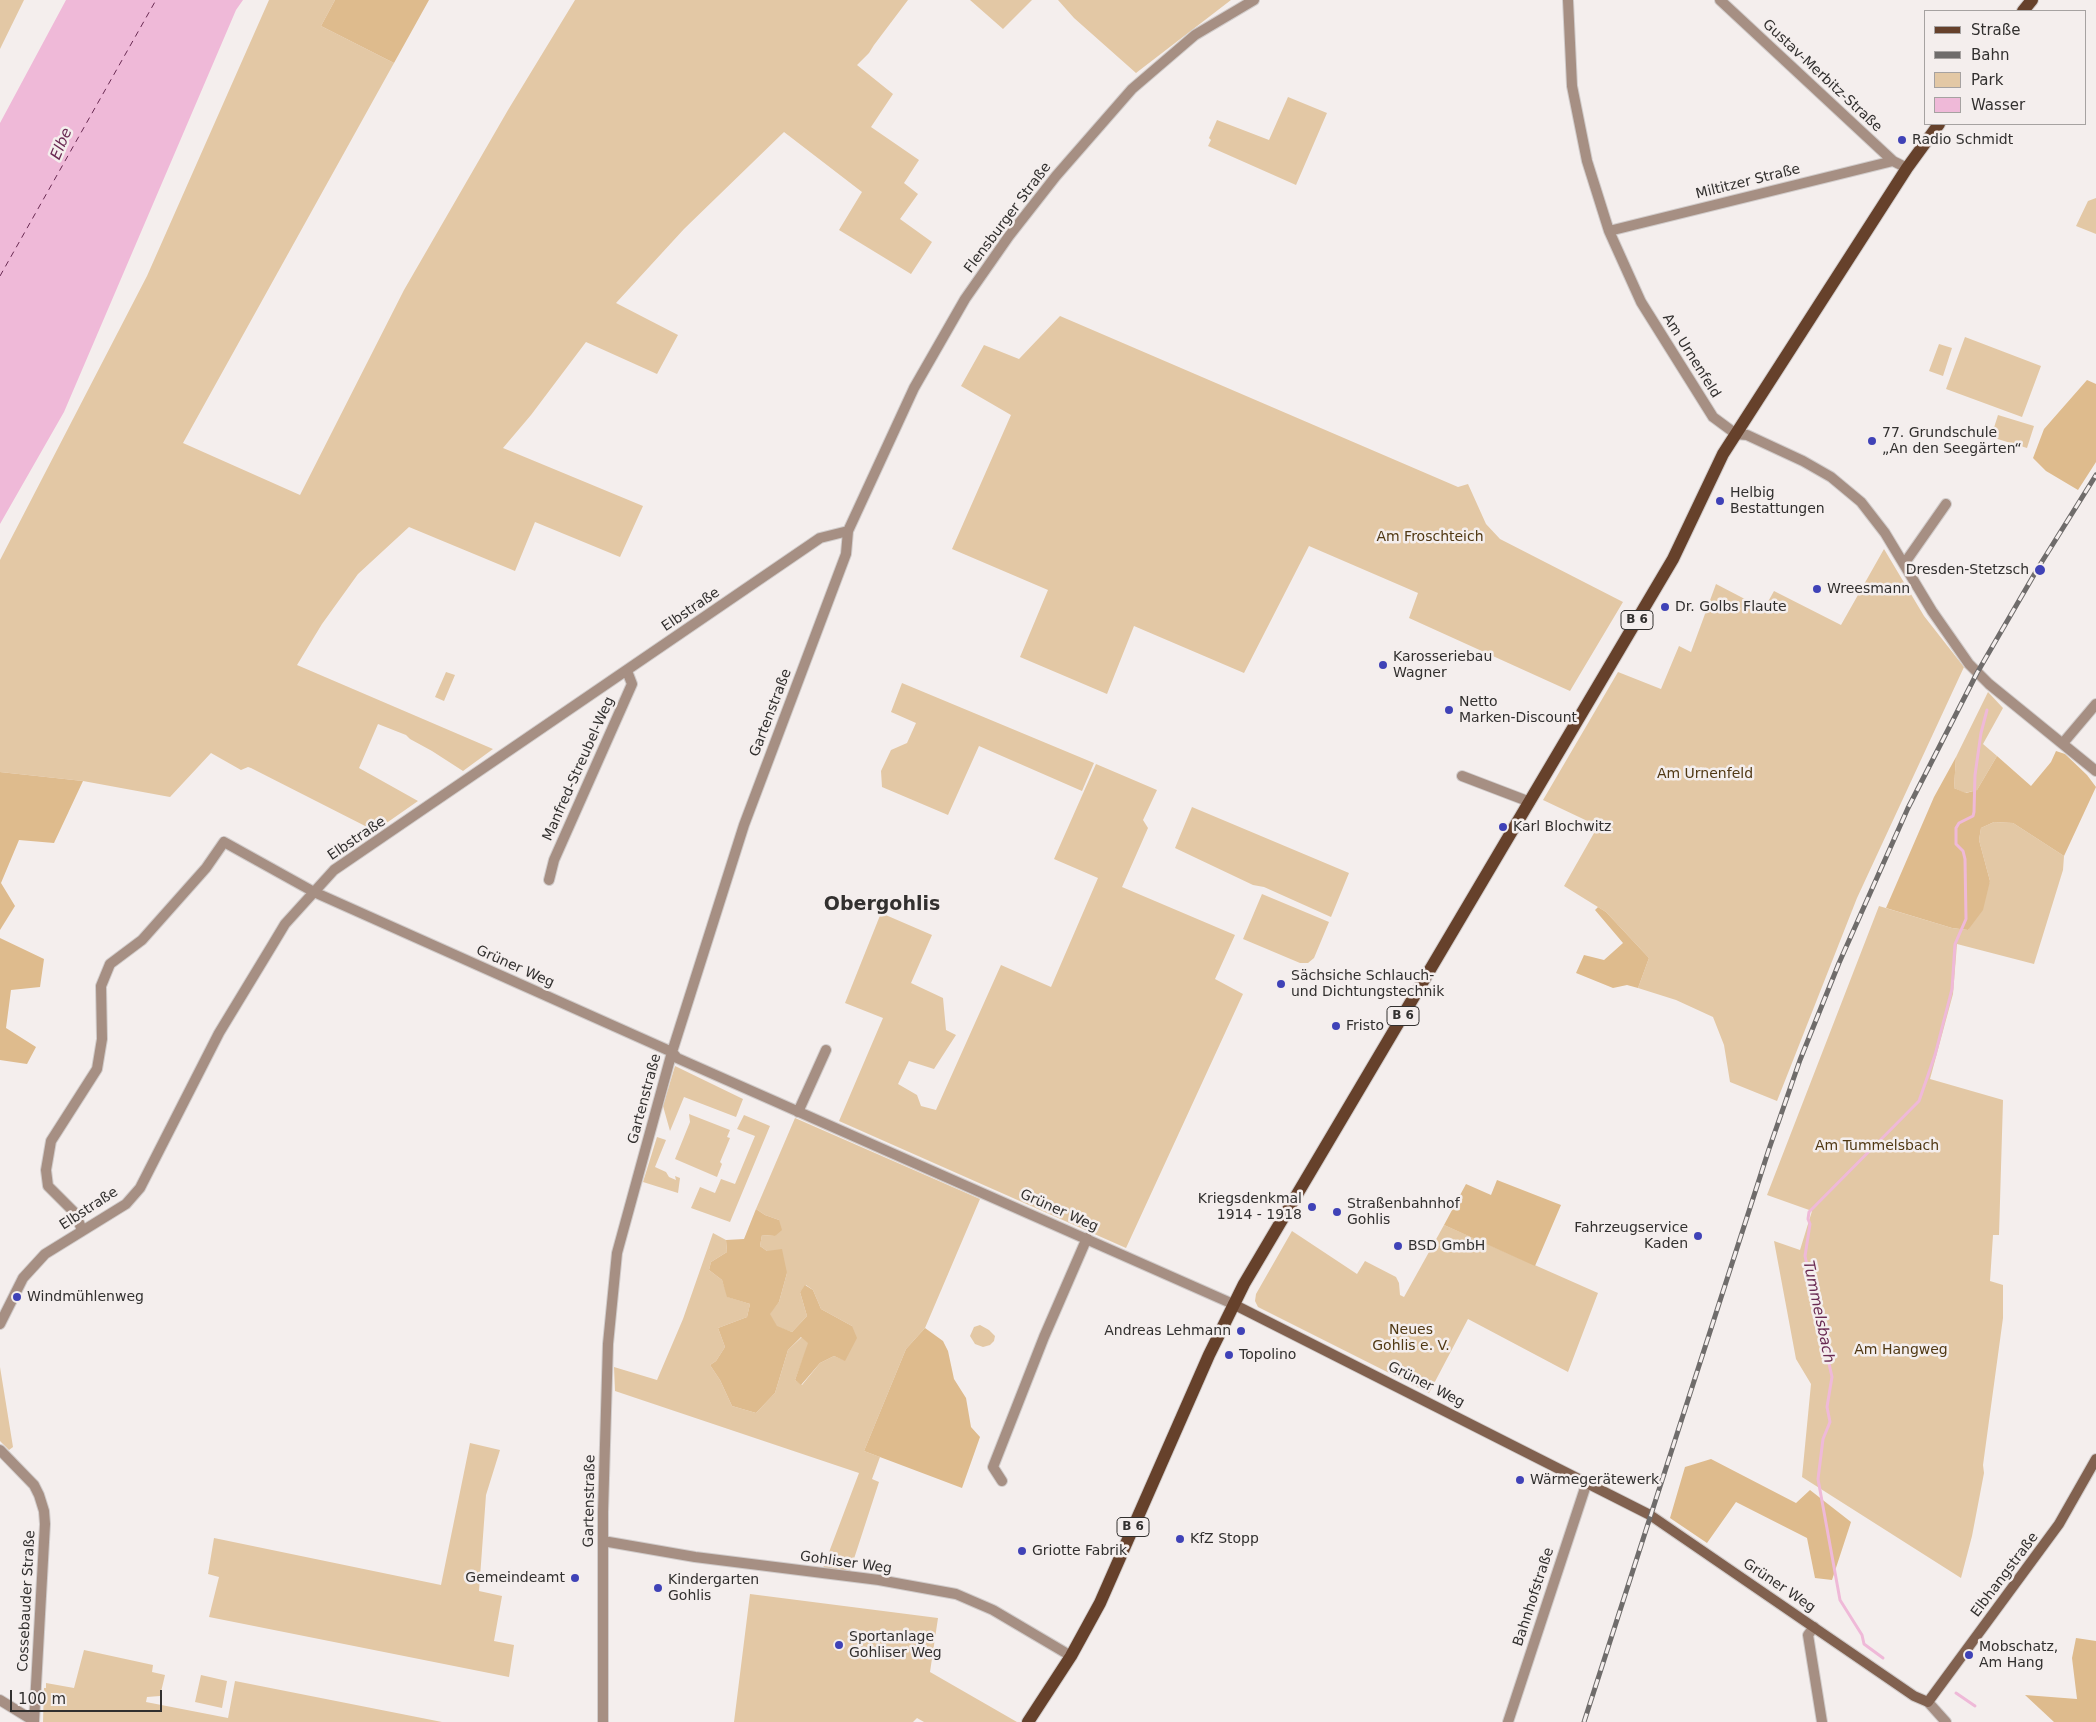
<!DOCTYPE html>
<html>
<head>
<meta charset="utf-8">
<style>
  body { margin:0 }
  #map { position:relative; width:2096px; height:1722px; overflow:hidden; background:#f4eeed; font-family:"DejaVu Sans",sans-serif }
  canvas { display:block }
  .legend { position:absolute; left:1924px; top:10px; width:162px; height:115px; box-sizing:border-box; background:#f4eeed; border:1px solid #a6a2a1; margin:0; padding:6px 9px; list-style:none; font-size:15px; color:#32302f }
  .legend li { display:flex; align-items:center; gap:10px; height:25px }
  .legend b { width:25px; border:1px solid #a6a2a1 }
  .scale { position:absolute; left:10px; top:1690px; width:152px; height:22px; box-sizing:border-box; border:2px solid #32302f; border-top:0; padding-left:6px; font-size:15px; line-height:18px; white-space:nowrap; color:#32302f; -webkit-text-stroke:4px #f4eeed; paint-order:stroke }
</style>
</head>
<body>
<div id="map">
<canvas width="2096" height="1722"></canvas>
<ul class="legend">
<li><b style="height:6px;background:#66412b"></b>Straße</li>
<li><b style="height:6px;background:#6f6c6b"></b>Bahn</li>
<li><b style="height:14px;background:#e3c8a5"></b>Park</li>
<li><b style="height:14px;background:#efb9d8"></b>Wasser</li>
</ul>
<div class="scale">100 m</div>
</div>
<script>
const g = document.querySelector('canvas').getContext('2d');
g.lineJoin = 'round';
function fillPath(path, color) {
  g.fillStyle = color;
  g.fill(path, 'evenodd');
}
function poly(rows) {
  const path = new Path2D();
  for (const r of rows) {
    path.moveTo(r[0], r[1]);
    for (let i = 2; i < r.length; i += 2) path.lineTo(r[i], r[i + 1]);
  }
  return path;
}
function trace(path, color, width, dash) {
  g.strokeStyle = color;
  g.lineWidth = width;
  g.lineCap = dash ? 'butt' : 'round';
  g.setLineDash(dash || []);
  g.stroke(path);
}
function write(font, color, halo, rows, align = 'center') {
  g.font = font + ' "DejaVu Sans",sans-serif';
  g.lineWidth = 5;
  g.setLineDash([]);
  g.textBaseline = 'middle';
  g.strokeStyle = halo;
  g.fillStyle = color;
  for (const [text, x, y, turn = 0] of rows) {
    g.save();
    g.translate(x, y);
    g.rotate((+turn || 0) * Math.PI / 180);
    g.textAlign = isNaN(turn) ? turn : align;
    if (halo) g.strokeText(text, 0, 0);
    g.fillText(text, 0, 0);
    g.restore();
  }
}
fillPath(poly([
  [0,0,24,0,0,49],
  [269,0,335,0,321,26,394,63,183,443,300,495,404,290,508,110,575,0,908,0,874,45,869,53,857,65,893,94,871,127,919,160,904,183,918,194,900,219,932,242,911,274,839,230,862,192,784,132,684,229,616,303,678,335,657,374,586,342,531,415,503,448,643,506,620,557,535,522,515,571,409,527,358,574,322,624,297,665,493,749,463,771,432,751,410,739,406,735,378,724,359,768,418,801,375,831,251,768,248,767,241,770,211,753,170,797,83,781,0,772,0,560,147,276],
  [970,0,1032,0,1003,29],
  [1058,0,1231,0,1136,73,1074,18],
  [1288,97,1327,113,1296,185,1208,146,1211,140,1209,138,1217,120,1269,140],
  [2096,198,2096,234,2076,226,2088,201],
  [1060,316,1458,487,1468,484,1486,524,1500,539,1623,602,1570,691,1409,618,1418,593,1309,546,1244,673,1134,626,1107,694,1020,657,1048,590,952,549,1011,415,961,386,984,345,1019,359],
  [1965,337,2041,366,2022,417,1946,389],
  [1939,344,1952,348,1943,376,1929,371],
  [1998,415,2034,426,2027,448,1991,437],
  [1884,549,1924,616,1964,667,1857,898,1777,1101,1730,1082,1724,1045,1713,1017,1676,1000,1638,988,1649,958,1606,912,1564,886,1598,826,1543,800,1618,672,1661,689,1679,646,1691,652,1716,584,1764,609,1774,591,1841,625],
  [446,672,455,675,444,701,435,697],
  [902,683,1094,763,1082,791,979,746,948,815,882,787,881,771,891,750,907,743,916,723,891,712],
  [1988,692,2003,708,1983,744,1997,756,1977,790,1965,793,1954,788,1956,757],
  [1096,764,1157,790,1143,820,1148,828,1122,887,1235,935,1215,979,1243,994,1126,1248,839,1121,883,1018,845,1003,881,913,932,935,911,983,943,998,946,1030,956,1035,934,1069,909,1061,898,1084,917,1095,921,1106,936,1110,1001,965,1051,987,1098,878,1054,859],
  [1192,807,1349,873,1331,917,1264,887,1253,885,1175,848],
  [1994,822,2013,823,2064,856,2063,870,2034,964,1957,944,1953,994,1930,1079,2003,1100,1999,1235,1993,1235,1990,1281,2003,1285,2003,1318,1983,1465,1984,1473,1972,1536,1961,1578,1802,1477,1811,1384,1796,1359,1774,1241,1800,1250,1812,1211,1767,1195,1879,906,1952,928,1968,930,1990,881,1979,840,1981,828],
  [1262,894,1329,922,1314,958,1308,963,1300,963,1243,939],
  [675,1066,743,1099,736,1117,684,1097,670,1131,663,1106],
  [689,1114,730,1130,727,1137,730,1138,720,1162,722,1164,717,1177,675,1159,690,1122],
  [744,1115,770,1126,730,1222,691,1208,700,1187,715,1193,721,1179,735,1184,755,1136,737,1129],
  [795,1118,980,1199,925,1328,906,1349,864,1451,880,1457,872,1479,879,1482,850,1571,823,1568,859,1473,615,1391,614,1367,657,1380,683,1319,713,1233,726,1240,727,1252,711,1262,709,1270,722,1280,728,1297,750,1304,747,1317,718,1328,725,1347,716,1361,710,1365,720,1380,732,1406,756,1413,775,1393,788,1350,802,1337,809,1343,795,1380,802,1385,820,1363,834,1356,844,1360,852,1326,821,1309,813,1290,806,1285,800,1292,807,1316,792,1332,777,1327,769,1314,779,1302,787,1273,767,1251,760,1246,762,1235,775,1236,779,1220,765,1215,756,1209],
  [657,1137,666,1140,655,1167,666,1172,669,1177,676,1180,675,1176,680,1178,678,1193,643,1182],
  [1444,1225,1598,1293,1568,1372,1468,1319,1429,1393,1258,1307,1255,1301,1256,1294,1292,1231,1357,1274,1365,1261,1396,1277,1399,1283,1400,1295,1404,1297],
  [980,1325,989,1330,995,1336,994,1341,990,1345,983,1347,975,1344,970,1336,974,1327],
  [0,1367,13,1447,9,1450,0,1441],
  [470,1443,500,1450,486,1495,479,1591,502,1596,494,1641,514,1645,509,1677,209,1617,219,1577,208,1574,214,1538,441,1585],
  [750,1594,938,1618,930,1672,1017,1722,924,1722,917,1718,913,1722,734,1722],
  [84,1650,153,1665,152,1672,165,1675,160,1696,147,1697,146,1702,228,1718,235,1681,442,1722,43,1722,44,1688,46,1688,46,1683,74,1688],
  [201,1675,227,1681,222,1708,195,1702]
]), '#e3c8a5');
fillPath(poly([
  [335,0,429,0,394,63,321,26],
  [2087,380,2096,384,2096,462,2078,490,2046,471,2033,458,2044,429],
  [2056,751,2065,754,2087,775,2096,787,2064,856,2013,823,1994,822,1981,828,1979,840,1990,881,1983,910,1968,930,1952,928,1886,908,1934,797,1956,757,1954,788,1966,793,1977,790,1997,756,2031,786,2051,762],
  [0,772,83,781,54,843,19,840,1,883,15,906,0,930],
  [1598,907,1606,912,1649,958,1638,988,1627,985,1613,988,1576,973,1584,955,1604,960,1623,943,1595,910],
  [0,938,44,959,40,987,11,990,6,1028,36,1047,27,1064,0,1060],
  [1497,1180,1561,1205,1535,1266,1444,1225,1466,1184,1491,1195],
  [756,1209,765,1215,779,1220,782,1230,775,1236,762,1235,760,1246,767,1251,782,1249,787,1273,779,1302,770,1314,777,1326,792,1332,807,1316,800,1292,805,1285,813,1290,821,1309,852,1326,857,1338,845,1361,834,1356,820,1363,801,1385,795,1380,808,1343,801,1337,788,1350,775,1393,756,1413,732,1406,720,1380,710,1365,716,1361,725,1347,718,1328,747,1317,750,1304,727,1297,722,1280,709,1270,711,1262,727,1252,726,1240,744,1239],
  [925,1328,943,1341,948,1351,954,1379,966,1398,971,1427,980,1437,962,1488,864,1451,906,1349],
  [1711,1459,1796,1503,1810,1490,1851,1522,1832,1580,1815,1578,1807,1538,1736,1502,1707,1543,1670,1518,1685,1467],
  [2076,1638,2096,1641,2096,1722,2054,1722,2025,1695,2077,1699,2072,1658]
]), '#debb8d');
fillPath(poly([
  [66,0,243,0,236,10,64,412,0,524,0,123]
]), '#efb9d8');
trace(poly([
  [1883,1658,1864,1644,1862,1635,1840,1600,1818,1479,1823,1439,1830,1422,1827,1407,1832,1377,1805,1256,1810,1224,1808,1219,1809,1212,1919,1101,1935,1055,1952,989,1955,944,1966,919,1965,859,1963,851,1956,844,1956,828,1959,823,1973,816,1974,812,1975,775,1981,733,1987,710],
  [1956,1693,1975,1706]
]), '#efb9d8', 3);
trace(poly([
  [0,276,156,0]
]), '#692a52', 1, [6, 5]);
const street = poly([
  [1568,0,1572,86,1587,161,1609,231,1641,302,1713,417,1736,434,1747,435,1803,461,1831,477,1861,502,1885,533,1932,611,1969,664,1989,684,2096,771],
  [1720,0,1893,161,1907,168],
  [1609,231,1893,161],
  [1904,564,1946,504],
  [2063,743,2096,704],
  [1462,776,1530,802],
  [549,880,554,860,632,684,627,671],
  [798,1112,826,1050],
  [82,1230,75,1213,48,1186,46,1170,51,1141,97,1069,102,1039,101,986,110,964,142,940,206,868,224,842,314,892,672,1052,677,1058,1233,1304],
  [0,1324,23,1278,45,1254,126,1204,140,1188,219,1033,273,944,285,924,334,870,820,538,848,531],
  [0,1450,34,1485,39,1495,44,1511,45,1524,34,1722],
  [1002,1481,993,1467,1044,1337,1087,1238],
  [603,1541,695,1557,879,1580,956,1594,993,1610,1071,1656],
  [1814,1627,1808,1635,1822,1722],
  [0,1700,34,1721],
  [1928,1702,1946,1722],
  [603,1722,603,1512,608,1344,617,1253,672,1052,744,825,846,554,848,531,914,388,965,299,1009,236,1056,176,1132,89,1195,35,1254,0],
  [1508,1722,1587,1482]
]);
const secondary = poly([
  [1233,1304,1650,1515,1914,1696,1928,1702,2059,1524,2096,1459]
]);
const primary = poly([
  [2023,11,2032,0],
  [1028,1722,1071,1656,1100,1603,1209,1355,1244,1284,1673,559,1723,454,1907,168,1939,124]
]);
trace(street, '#d1cccb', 12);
trace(secondary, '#d1cccb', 12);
trace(primary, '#d1cccb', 14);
trace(street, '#a68f83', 10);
trace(secondary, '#81614f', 10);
trace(primary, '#66412b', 12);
const rail = poly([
  [1584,1722,1769,1149,1800,1060,1839,963,1908,808,1977,673,2038,568,2096,475]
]);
trace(rail, '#6f6c6b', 5);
trace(rail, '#f4eeed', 3, [9]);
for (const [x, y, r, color] of [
  [1902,140,5,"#3f42b7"],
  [1872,441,5,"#3f42b7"],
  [1720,501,5,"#3f42b7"],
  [2040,570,6,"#3f42b7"],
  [1817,589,5,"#3f42b7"],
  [1665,607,5,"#3f42b7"],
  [1383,665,5,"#3f42b7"],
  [1449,710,5,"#3f42b7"],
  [1503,827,5,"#3f42b7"],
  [1281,984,5,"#3f42b7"],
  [1336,1026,5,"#3f42b7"],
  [1312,1207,5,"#3f42b7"],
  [1337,1212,5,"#3f42b7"],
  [1698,1236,5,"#3f42b7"],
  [1398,1246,5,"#3f42b7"],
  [17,1297,5,"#3f42b7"],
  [1241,1331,5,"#3f42b7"],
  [1229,1355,5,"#3f42b7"],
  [1520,1480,5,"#3f42b7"],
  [1180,1539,5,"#3f42b7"],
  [1022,1551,5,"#3f42b7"],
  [575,1578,5,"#3f42b7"],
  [658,1588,5,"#3f42b7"],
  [839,1645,5,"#3f42b7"],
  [1969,1655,5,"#3f42b7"]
]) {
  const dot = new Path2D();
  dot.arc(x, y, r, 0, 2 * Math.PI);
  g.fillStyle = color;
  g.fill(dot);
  trace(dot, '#f4eeed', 2);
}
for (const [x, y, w] of [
  [1637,620,32],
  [1403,1016,32],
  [1133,1527,32]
]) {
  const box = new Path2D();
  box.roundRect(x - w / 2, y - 9.5, w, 19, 4);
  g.fillStyle = '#f4eeed';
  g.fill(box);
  trace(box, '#32302f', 1);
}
write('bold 12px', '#32302f', null, [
  ["B 6",1637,620],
  ["B 6",1403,1016],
  ["B 6",1133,1527]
]);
write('14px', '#32302f', '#f4eeed', [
  ["Gustav-Merbitz-Straße",1822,76,43],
  ["Miltitzer Straße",1748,182,-14],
  ["Flensburger Straße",1008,218,-53],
  ["Am Urnenfeld",1691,356,58],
  ["Elbstraße",691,610,-34],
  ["Gartenstraße",771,713,-69],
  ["Manfred-Streubel-Weg",579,769,-66],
  ["Elbstraße",357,839,-34],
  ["Grüner Weg",515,967,24],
  ["Gartenstraße",645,1099,-75],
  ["Elbstraße",89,1209,-33],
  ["Grüner Weg",1059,1211,24],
  ["Grüner Weg",1426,1385,27],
  ["Gartenstraße",590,1501,-89],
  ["Gohliser Weg",846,1563,8],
  ["Elbhangstraße",2005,1575,-53],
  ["Grüner Weg",1779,1586,34],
  ["Bahnhofstraße",1534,1597,-72],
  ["Cossebauder Straße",27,1601,-87]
]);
write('14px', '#32302f', '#f4eeed', [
  ["Radio Schmidt",1912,140],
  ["77. Grundschule",1882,433],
  ["„An den Seegärten“",1882,449],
  ["Helbig",1730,493],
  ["Bestattungen",1730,509],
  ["Dresden-Stetzsch",2029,570,"right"],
  ["Wreesmann",1827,589],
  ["Dr. Golbs Flaute",1675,607],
  ["Karosseriebau",1393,657],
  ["Wagner",1393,673],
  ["Netto",1459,702],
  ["Marken-Discount",1459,718],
  ["Karl Blochwitz",1513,827],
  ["Sächsiche Schlauch-",1291,976],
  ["und Dichtungstechnik",1291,992],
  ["Fristo",1346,1026],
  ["Kriegsdenkmal",1302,1199,"right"],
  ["1914 - 1918",1302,1215,"right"],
  ["Straßenbahnhof",1347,1204],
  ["Gohlis",1347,1220],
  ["Fahrzeugservice",1688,1228,"right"],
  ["Kaden",1688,1244,"right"],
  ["BSD GmbH",1408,1246],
  ["Windmühlenweg",27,1297],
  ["Andreas Lehmann",1231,1331,"right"],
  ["Topolino",1239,1355],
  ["Wärmegerätewerk",1530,1480],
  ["KfZ Stopp",1190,1539],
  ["Griotte Fabrik",1032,1551],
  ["Gemeindeamt",565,1578,"right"],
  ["Kindergarten",668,1580],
  ["Gohlis",668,1596],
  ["Sportanlage",849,1637],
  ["Gohliser Weg",849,1653],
  ["Mobschatz,",1979,1647],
  ["Am Hang",1979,1663]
], 'left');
write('14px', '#503813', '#f4eeed', [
  ["Am Froschteich",1430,537],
  ["Am Urnenfeld",1705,774],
  ["Am Tummelsbach",1877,1146],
  ["Neues",1411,1330],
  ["Gohlis e. V.",1411,1346],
  ["Am Hangweg",1901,1350]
]);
write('italic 15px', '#692a52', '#f4eeed', [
  ["Elbe",62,144,-67],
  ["Tummelsbach",1818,1312,78]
]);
write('bold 19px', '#32302f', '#f4eeed', [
  ["Obergohlis",882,905]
]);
</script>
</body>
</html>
